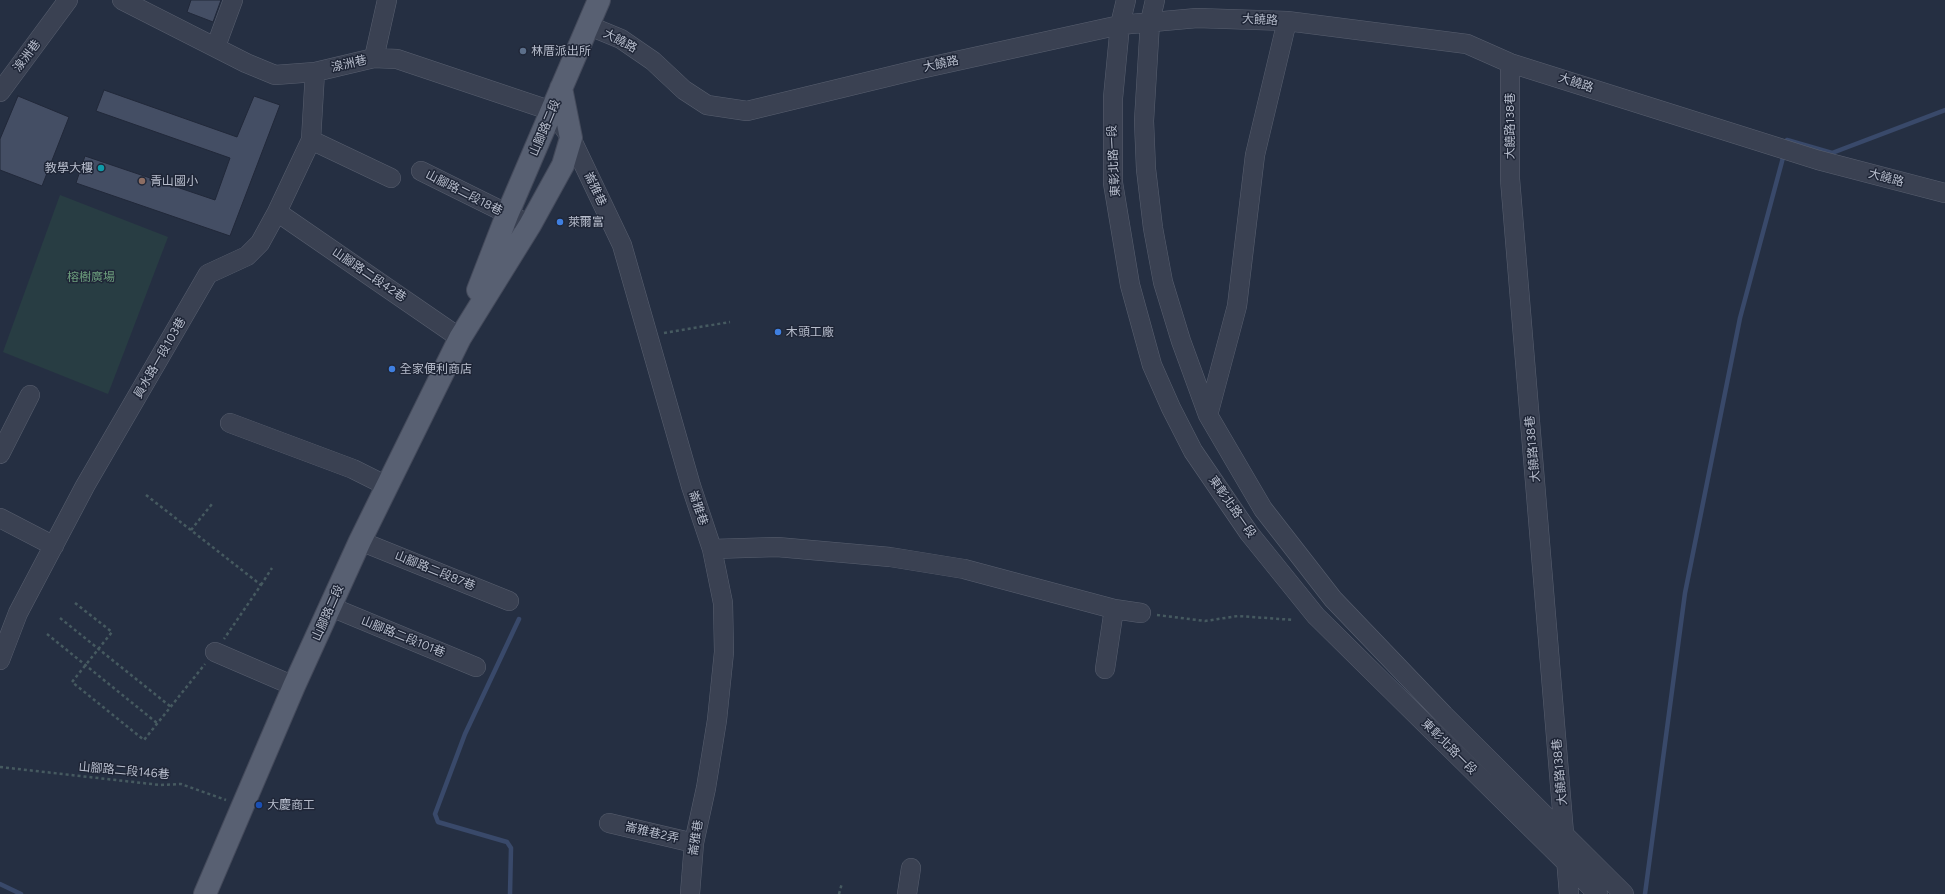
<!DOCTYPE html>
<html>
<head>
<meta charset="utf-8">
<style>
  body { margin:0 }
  canvas { display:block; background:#252f42 }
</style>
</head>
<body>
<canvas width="1945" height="894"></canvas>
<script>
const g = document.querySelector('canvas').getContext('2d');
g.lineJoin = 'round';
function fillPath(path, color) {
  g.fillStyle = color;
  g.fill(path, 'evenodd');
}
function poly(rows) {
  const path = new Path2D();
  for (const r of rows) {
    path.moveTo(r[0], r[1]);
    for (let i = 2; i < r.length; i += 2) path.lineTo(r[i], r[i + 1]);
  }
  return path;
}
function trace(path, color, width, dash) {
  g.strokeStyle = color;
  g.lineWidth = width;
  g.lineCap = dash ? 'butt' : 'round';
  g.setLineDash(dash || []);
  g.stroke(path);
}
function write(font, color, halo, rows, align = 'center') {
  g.font = font + ' Figtree,"Noto Sans TC",sans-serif';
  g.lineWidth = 3;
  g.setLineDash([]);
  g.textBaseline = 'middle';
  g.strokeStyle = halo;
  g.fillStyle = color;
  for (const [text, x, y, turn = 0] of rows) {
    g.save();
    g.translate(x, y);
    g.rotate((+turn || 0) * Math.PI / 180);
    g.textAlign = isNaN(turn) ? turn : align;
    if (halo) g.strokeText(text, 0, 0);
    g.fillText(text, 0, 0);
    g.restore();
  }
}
fillPath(poly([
  [60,195,168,237,108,394,3,352]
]), '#283d43');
trace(poly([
  [1786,145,1787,140,1832,153,1945,110],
  [0,884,21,894],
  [510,894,511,848,507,842,438,822,435,814,465,734,519,619],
  [1645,894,1685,593,1740,318,1784,154]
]), '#39496a', 4.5);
const building = poly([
  [191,0,221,0,213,22,187,12,191,0],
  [104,90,237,137,254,96,280,105,230,236,76,183,85,156,215,200,230,158,96,111,104,90],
  [18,96,69,117,42,186,0,170,0,139,18,96]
]);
fillPath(building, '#444e64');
trace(building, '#212839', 1);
const minor = poly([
  [122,0,246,63,275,75,315,72,374,58,397,59,552,111,571,138,622,245,691,486,712,549,723,603,724,652,717,720,706,788,694,843,690,894],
  [1126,0,1120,25,1113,98,1113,183,1130,285,1152,365,1171,408,1193,451,1249,533,1316,616,1598,894],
  [1155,0,1150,22,1144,121,1146,169,1153,228,1163,282,1181,341,1208,415,1263,509,1333,599,1444,715,1624,894],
  [587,25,621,39,653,61,684,90,707,105,747,111,920,69,1120,25,1197,18,1287,21,1467,44,1510,63,1818,160,1945,193],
  [216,46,233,0],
  [374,58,387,0],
  [1510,63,1510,179,1569,894],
  [0,92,68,0],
  [311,140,391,178],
  [421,171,530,225],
  [277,212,460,338],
  [1208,415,1237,306,1255,155,1287,21],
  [230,423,353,469,387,486],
  [0,454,30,395],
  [0,518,54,546],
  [360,541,509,601],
  [712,549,777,547,890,557,964,569,1114,609,1141,613],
  [331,607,476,667],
  [215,652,294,686],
  [0,660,18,613,85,486,208,274,247,256,260,243,277,212,311,140,315,72],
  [1105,669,1114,609],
  [609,823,694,843],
  [907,894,911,868]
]);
const major = poly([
  [478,290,507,215,599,0],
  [205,894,294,686,360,541,460,338,530,225,563,165,571,138,561,88]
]);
trace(minor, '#585f6f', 20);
trace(major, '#444a5b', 24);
trace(poly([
  [664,333,730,322],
  [146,495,261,585,224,639],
  [191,530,212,504],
  [261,585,272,568],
  [75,603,112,632,72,682,144,740,205,664],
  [1157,615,1205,621,1238,616,1294,620],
  [60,618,171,707],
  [47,634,157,723],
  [0,767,160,785,181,784,226,800],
  [839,894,842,883]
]), '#465a60', 2.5, [3, 3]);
trace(minor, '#3a4152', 19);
trace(major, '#586072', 22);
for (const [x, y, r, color] of [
  [523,51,4,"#5c6f8a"],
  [101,168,4,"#0f9aa8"],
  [142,181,4,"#8d6e63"],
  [560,222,4,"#3f7fe0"],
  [778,332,4,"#3f7fe0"],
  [392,369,4,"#3f7fe0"],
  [259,805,4,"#1a4fb4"]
]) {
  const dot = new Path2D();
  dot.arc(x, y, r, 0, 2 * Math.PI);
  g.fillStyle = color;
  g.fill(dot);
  trace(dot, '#1f2637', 1.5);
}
write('12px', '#b7bdcc', '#1f2637', [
  ["大饒路",1260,20,3],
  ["大饒路",620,41,28],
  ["湶洲巷",27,56,-53],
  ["湶洲巷",349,64,-13],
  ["大饒路",941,64,-12],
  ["大饒路",1576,83,18],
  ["大饒路138巷",1510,126,-90],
  ["山腳路二段",545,128,-67],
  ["東彰北路一段",1114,161,-93],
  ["大饒路",1886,178,15],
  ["崙雅巷",595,189,65],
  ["山腳路二段18巷",464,193,27],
  ["山腳路二段42巷",369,275,34],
  ["員水路一段103巷",160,358,-60],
  ["大饒路138巷",1533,449,-95],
  ["東彰北路一段",1232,507,55],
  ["崙雅巷",698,508,72],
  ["山腳路二段87巷",435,571,22],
  ["山腳路二段",328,613,-66],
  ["山腳路二段101巷",403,637,22],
  ["東彰北路一段",1449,747,45],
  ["山腳路二段146巷",124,771,5],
  ["大饒路138巷",1560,772,-95],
  ["崙雅巷2弄",652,833,13],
  ["崙雅巷",696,838,-81]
]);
write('12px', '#b7bdcc', '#1f2637', [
  ["林厝派出所",531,51],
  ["教學大樓",93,168,"right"],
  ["青山國小",150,181],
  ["萊爾富",568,222],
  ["木頭工廠",786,332],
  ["全家便利商店",400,369],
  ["大慶商工",267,805]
], 'left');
write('12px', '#6d9e7d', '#1f2637', [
  ["榕樹廣場",91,277]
]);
</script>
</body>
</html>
